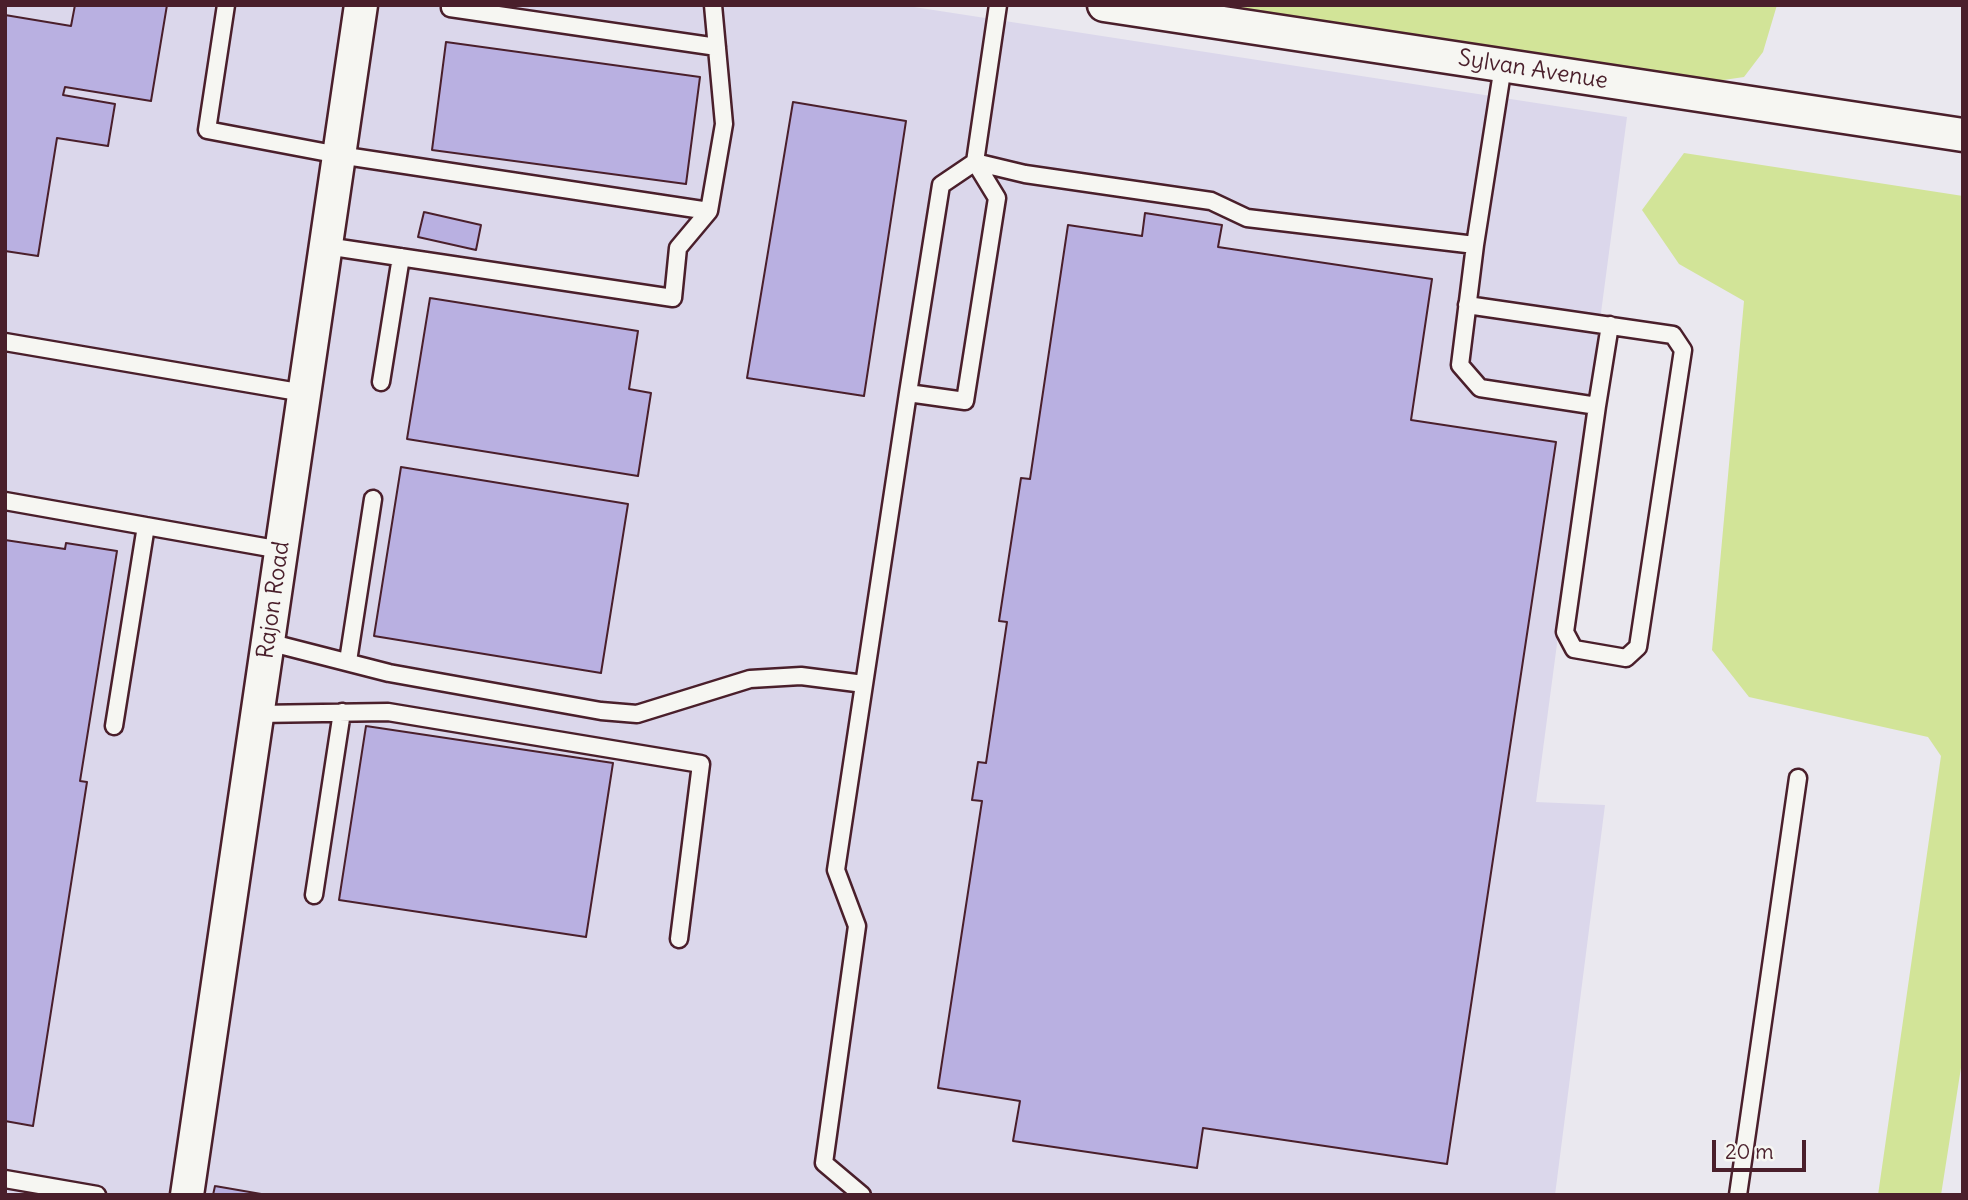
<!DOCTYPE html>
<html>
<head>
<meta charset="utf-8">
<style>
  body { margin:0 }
  #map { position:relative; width:1968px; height:1200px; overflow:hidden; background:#eae8ef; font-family:Delius,sans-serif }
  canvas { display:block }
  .frame { position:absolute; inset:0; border:7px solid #4a1f2b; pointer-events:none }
  .scale { position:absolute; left:1712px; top:1140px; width:94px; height:32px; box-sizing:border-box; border:4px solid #4a1f2b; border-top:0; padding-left:9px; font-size:21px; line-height:24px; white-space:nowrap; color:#4a1f2b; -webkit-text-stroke:5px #f6f6f2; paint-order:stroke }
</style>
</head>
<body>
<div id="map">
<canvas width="1968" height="1200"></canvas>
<div class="frame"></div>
<div class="scale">20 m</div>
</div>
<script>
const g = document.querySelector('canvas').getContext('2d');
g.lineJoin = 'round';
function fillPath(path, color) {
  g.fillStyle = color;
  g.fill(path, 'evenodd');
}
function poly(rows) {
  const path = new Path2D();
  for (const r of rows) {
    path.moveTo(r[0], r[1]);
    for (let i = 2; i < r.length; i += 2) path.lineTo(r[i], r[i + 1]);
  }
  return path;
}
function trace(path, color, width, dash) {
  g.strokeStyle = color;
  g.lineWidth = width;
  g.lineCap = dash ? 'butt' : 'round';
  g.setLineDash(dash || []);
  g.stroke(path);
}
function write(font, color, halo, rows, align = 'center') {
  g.font = font + ' Delius,sans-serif';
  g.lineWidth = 5;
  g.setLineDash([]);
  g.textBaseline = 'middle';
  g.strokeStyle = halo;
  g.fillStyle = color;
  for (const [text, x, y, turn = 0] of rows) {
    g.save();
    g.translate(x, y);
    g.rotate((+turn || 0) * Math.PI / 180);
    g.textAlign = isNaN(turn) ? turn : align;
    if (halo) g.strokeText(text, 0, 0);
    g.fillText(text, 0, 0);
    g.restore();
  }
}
fillPath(poly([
  [5,5,901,5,1627,117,1536,802,1605,805,1555,1195,5,1195]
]), '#dbd7eb');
fillPath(poly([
  [1182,5,1777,5,1763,52,1744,77,1696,84],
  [1684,153,1963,196,1963,1055,1941,1195,1878,1195,1941,756,1928,737,1749,697,1712,650,1744,301,1679,264,1642,210]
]), '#d2e498');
const building = poly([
  [75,5,167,5,151,101,65,87,63,95,115,104,108,146,57,138,38,256,5,251,5,15,71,26,75,5],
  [446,42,700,77,686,184,432,150,446,42],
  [793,102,906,121,864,396,747,378,793,102],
  [424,212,481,225,476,250,418,237,424,212],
  [1145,213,1222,225,1218,247,1432,279,1411,420,1556,442,1447,1164,1203,1128,1197,1168,1013,1141,1020,1101,938,1088,982,801,972,800,978,762,986,763,1007,622,999,621,1021,478,1030,479,1068,225,1142,236,1145,213],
  [430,298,638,331,629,389,651,393,638,476,407,439,430,298],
  [401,467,628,504,601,673,374,636,401,467],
  [5,540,65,549,66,543,117,551,80,781,87,782,33,1126,5,1121,5,540],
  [366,726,613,763,586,937,339,900,366,726],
  [215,1186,267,1195,213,1195,215,1186]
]);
fillPath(building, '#b9b0e1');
trace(building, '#4a1f2b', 2);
const lane = poly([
  [226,5,207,130,339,155,709,211],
  [998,5,975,162,997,198,965,401,908,393,941,185,975,162,1025,174,1211,201,1247,218,1475,245,1503,66],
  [450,8,717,47],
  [326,246,673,298,678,248,709,211,724,124,713,5],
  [1467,305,1673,335,1683,350,1638,647,1626,658,1574,649,1565,632,1597,406,1480,388,1460,365,1475,245],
  [5,342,304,393],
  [381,382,401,257],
  [1597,406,1610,325],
  [5,501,281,550],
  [268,642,389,673,601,711,637,714,750,679,801,676,864,684],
  [348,661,373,499],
  [257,714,388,712,701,764,679,939],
  [114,726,146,526],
  [314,895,342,712],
  [5,1179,97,1195],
  [862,1195,824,1163,857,926,836,870,908,393],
  [1738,1195,1798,778]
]);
const street = poly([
  [1104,5,1963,135],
  [187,1195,361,5]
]);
trace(lane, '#4a1f2b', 21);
trace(street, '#4a1f2b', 37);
trace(lane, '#f6f6f2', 16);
trace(street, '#f6f6f2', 32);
write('23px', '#4a1f2b', '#f6f6f2', [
  ["Sylvan Avenue",1533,70,9],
  ["Rajon Road",274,600,-82]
]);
</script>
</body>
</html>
